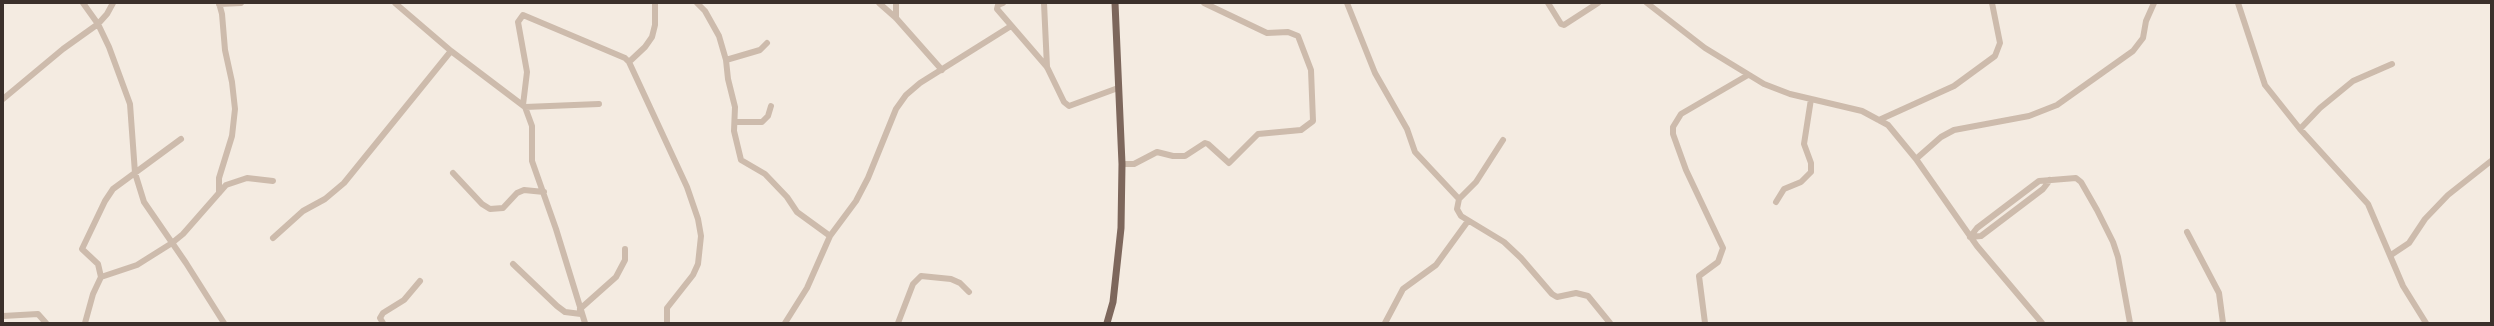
<!DOCTYPE html>
<html>
<head>
<meta charset="utf-8">
<style>
  body { margin:0 }
  #map { position:relative; width:2494px; height:326px; overflow:hidden; background:#f4ebe1; font-family:"Archivo Narrow",sans-serif }
  canvas { display:block }
  .frame { position:absolute; inset:0; border:4px solid #3b302b; pointer-events:none }
</style>
</head>
<body>
<div id="map">
<canvas width="2494" height="326"></canvas>
<div class="frame"></div>
</div>
<script>
const g = document.querySelector('canvas').getContext('2d');
g.lineJoin = 'round';
function poly(rows) {
  const path = new Path2D();
  for (const r of rows) {
    path.moveTo(r[0], r[1]);
    for (let i = 2; i < r.length; i += 2) path.lineTo(r[i], r[i + 1]);
  }
  return path;
}
function trace(path, color, width, dash) {
  g.strokeStyle = color;
  g.lineWidth = width;
  g.lineCap = dash ? 'butt' : 'round';
  g.setLineDash(dash || []);
  g.stroke(path);
}
trace(poly([
  [83,3,98,24,109,47,130,104,135,173,144,202,186,263,224,323],
  [219,3,222,14,225,50,232,82,235,109,232,136,219,178,219,193],
  [395,3,451,51,525,107,532,126,532,161,556,229,585,323],
  [697,3,705,11,719,36,726,60,728,79,735,107,734,131,741,160,765,174,787,197,797,212,830,236],
  [879,3,896,18,942,70],
  [896,3,896,18],
  [1003,3,998,5,997,9,1047,67,1064,102,1069,106,1118,88],
  [1044,3,1047,67],
  [1347,3,1375,73,1407,129,1415,152,1459,199,1457,209,1461,216,1504,242,1521,258,1552,294,1557,297,1576,293,1588,296,1610,323],
  [1548,3,1561,24,1564,25,1598,3],
  [1647,3,1705,48,1764,84,1790,94,1862,111,1888,125,1916,159,1977,246,2042,323],
  [2238,3,2265,85,2300,129,2368,204,2403,286,2426,323],
  [219,4,241,3],
  [726,60,760,50,767,43],
  [629,62,645,47,652,37,655,25,655,3],
  [3,99,63,49,98,24,107,14,113,3],
  [523,105,527,72,518,22,523,15,625,58,629,62,687,187,698,219,701,236,698,264,693,275,667,308,667,323],
  [525,107,599,104],
  [1879,120,1954,86,1995,56,2000,43,1992,3],
  [735,122,762,122,768,116,771,106],
  [2300,129,2320,108,2353,81,2392,64],
  [1916,159,1941,137,1954,130,2029,116,2057,105,2133,51,2143,38,2146,21,2154,3],
  [1122,164,1134,164,1157,152,1173,156,1185,156,1205,143,1208,144,1229,163,1258,134,1301,130,1313,121,1311,70,1298,36,1288,32,1267,33,1204,3],
  [453,173,482,204,490,209,503,208,517,193,524,190,544,192],
  [1459,199,1476,182,1503,140],
  [1776,202,1784,189,1801,182,1811,172,1811,163,1804,144,1811,99],
  [2187,232,2219,293,2223,323],
  [1970,237,1977,228,2039,181,2076,178,2081,182,2097,210,2113,242,2118,257,2130,323],
  [1970,237,1981,236,2043,189,2050,180],
  [273,238,303,211,325,199,344,183,451,51],
  [2391,255,2409,243,2425,219,2448,195,2491,161],
  [513,264,557,306,565,312,581,314],
  [101,277,98,264,82,249,105,201,113,189,181,139],
  [580,309,616,277,625,260,625,249],
  [3,316,38,314,46,323],
  [85,323,93,294,101,277,137,265,172,243,183,234,226,185,247,178,273,181],
  [383,323,380,318,383,313,404,300,420,281],
  [785,323,807,288,830,236,856,201,868,178,896,109,906,95,920,83,1011,26],
  [898,323,913,284,921,276,951,279,960,283,969,292],
  [1385,323,1403,289,1436,265,1468,221],
  [1705,323,1699,276,1718,262,1723,248,1686,170,1673,134,1673,127,1681,114,1748,75]
]), '#cdbbac', 6);
trace(poly([
  [1107,323,1113,302,1121,228,1122,164,1115,3]
]), '#7d675c', 7);
</script>
</body>
</html>
